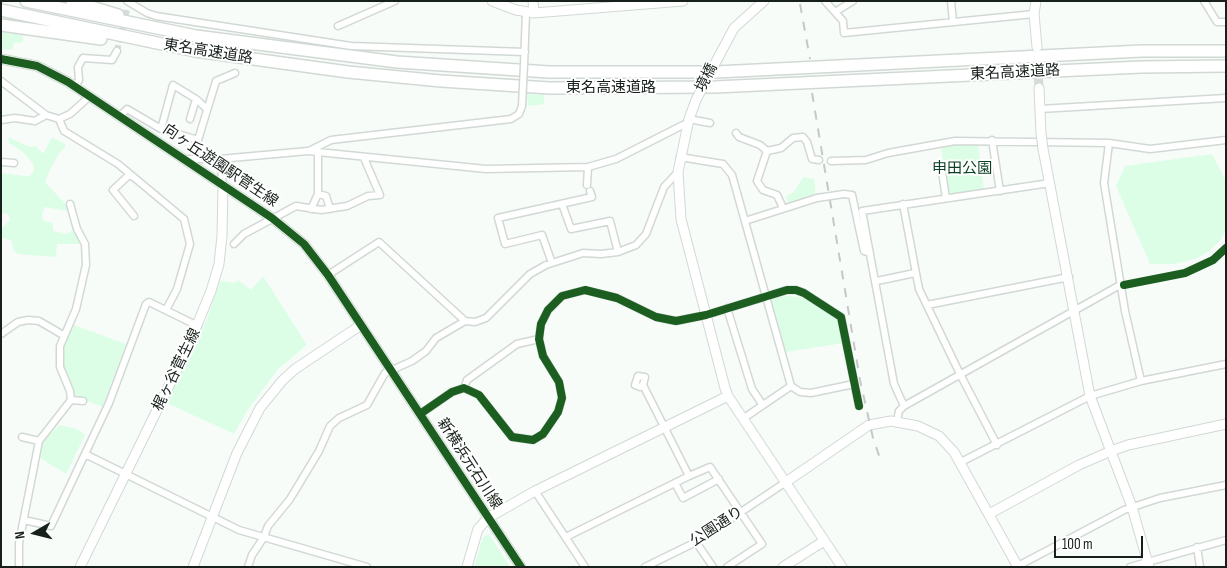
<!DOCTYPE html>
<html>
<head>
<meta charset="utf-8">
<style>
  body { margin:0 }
  #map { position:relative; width:1227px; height:568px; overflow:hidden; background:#f7fcf9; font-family:"Sofia Sans Condensed",sans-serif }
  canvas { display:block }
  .frame { position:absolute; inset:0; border:2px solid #17201a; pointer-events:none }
  .north { position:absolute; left:10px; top:508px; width:50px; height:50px; -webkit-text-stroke:4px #fff; paint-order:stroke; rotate:262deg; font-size:14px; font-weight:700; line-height:20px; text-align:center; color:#17201a }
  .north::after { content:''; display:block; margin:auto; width:18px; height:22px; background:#17201a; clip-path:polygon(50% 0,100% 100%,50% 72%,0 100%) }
  .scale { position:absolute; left:1054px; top:536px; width:89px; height:22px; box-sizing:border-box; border:2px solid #17201a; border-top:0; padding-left:6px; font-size:15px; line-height:18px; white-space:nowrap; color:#17201a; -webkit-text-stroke:4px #fff; paint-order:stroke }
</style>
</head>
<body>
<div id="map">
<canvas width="1227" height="568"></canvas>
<div class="frame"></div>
<div class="north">N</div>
<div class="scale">100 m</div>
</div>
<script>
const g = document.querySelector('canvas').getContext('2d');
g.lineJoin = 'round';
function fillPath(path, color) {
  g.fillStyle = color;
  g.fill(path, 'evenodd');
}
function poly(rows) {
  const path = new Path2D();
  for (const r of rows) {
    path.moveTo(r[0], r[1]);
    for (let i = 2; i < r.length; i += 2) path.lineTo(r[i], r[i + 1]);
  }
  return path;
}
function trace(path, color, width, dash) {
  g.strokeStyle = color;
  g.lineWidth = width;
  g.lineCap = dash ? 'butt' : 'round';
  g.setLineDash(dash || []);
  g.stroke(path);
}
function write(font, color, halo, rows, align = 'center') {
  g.font = font + ' "Sofia Sans Condensed","Noto Sans JP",sans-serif';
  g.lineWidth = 4;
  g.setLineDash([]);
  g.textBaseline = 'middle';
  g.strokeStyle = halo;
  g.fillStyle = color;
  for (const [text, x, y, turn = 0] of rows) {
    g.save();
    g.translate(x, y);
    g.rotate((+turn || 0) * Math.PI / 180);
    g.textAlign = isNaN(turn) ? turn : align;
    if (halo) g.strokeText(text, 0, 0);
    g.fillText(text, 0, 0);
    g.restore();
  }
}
fillPath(poly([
  [1,32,23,35,23,42,14,43,12,50,1,49],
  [527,94,544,95,544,104,528,106],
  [8,137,30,147,36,146,43,154,52,137,65,144,65,148,59,153,51,168,45,182,70,209,67,211,44,207,42,217,44,221,53,223,53,231,66,234,73,230,80,244,57,244,56,255,54,257,18,254,14,251,11,240,2,238,2,228,10,220,9,215,5,213,1,214,1,173,26,176,30,176,34,170,33,164,22,151,10,144],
  [966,143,978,144,984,190,948,197,941,147],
  [1212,154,1226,181,1226,229,1220,241,1208,252,1195,259,1174,264,1150,264,1116,186,1125,166],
  [803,177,814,179,816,197,788,203,786,196,794,192],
  [263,276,307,345,278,369,247,411,234,434,167,403,206,322,220,281,235,283,238,280,251,290],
  [788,296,805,298,836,316,839,320,844,343,786,352,771,298],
  [71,324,126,344,103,407,74,396,62,361,63,345],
  [59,425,77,429,85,435,66,474,40,458,43,442],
  [489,534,510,567,474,567,483,537]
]), '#dcfee6');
trace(poly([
  [117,51,127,9]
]), '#d5dbd8', 6, [6, 3]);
trace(poly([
  [1037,50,1039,88]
]), '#d5dbd8', 9, [9, 4.5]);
const street = poly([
  [127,1,147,13,156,16,351,46,525,52],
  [825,1,843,21,844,33,1034,14],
  [951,1,953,22],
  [1204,1,1217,22,1226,22],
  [835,12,853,1],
  [338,26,395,1],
  [524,65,526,13],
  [1,81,46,115,59,119,70,114,90,96],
  [75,87,79,80,78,67,83,58,112,60,117,51],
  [196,99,207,109],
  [1040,109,1226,98],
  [120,116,127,109,161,129,198,140,216,81,235,73],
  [59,119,64,131,118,164,184,219,190,244,177,289,166,310],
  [689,119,710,123],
  [1,120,15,118,35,121,46,115],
  [161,129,173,85,196,99,190,119],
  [736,133,739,137,760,145,767,151,781,148,793,138,803,137,807,142,812,159,819,160],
  [992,140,1000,191],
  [309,151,331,140,511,119,519,114,522,106],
  [767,151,757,181,763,190,777,195,783,208],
  [680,157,723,164,732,175,791,386,800,392,811,393,854,384],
  [184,159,220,159,308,151,486,169,588,167,616,159,683,125,688,124],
  [220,159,223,186],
  [831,161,866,160,888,153,955,141,1109,143],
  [1,162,14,163],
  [942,172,946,198],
  [129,175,113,190,134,216],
  [587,185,588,167],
  [318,194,326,196,330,209],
  [844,194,852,195,864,251,870,253],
  [562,204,571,229,610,221,618,252],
  [903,204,919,289,960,374,997,445],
  [311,209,318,194,318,152],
  [745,221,817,198],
  [234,244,244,234,296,206,321,210,347,206,368,196,380,195,364,158],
  [552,263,542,235,505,244,498,218,592,197,590,191],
  [328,275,379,242,465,321],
  [877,281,915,273],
  [927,305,1069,277],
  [727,308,752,389,762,404],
  [1,334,18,322,28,320,39,321,63,335],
  [1141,381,1125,311,1104,183,1109,143,1150,149,1226,140],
  [464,388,467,380,517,344,539,339],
  [71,400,83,401],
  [904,406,894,384,862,211,1050,183],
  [420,414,452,392,464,388,479,395,512,437,533,440,543,434,558,412,562,398,559,382,543,356,539,339,541,324,548,310,562,296,585,290,617,298,656,317,676,321,706,315,787,290,796,290,804,293,841,317,859,406],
  [744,418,791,386],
  [897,421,899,411,904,406,1120,285],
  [22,437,39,441],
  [85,454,239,530,367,567],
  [961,462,1090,396,1141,381,1226,364],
  [689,476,710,467,762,544,727,567],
  [675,483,683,498,719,479],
  [535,491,585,567],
  [24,520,51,526,109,403,146,304,149,302,198,326],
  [566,537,689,476,643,385,645,377,638,376,635,385,640,387,643,385],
  [696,542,713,567],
  [1197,547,1200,567],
  [19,567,19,543,39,441,71,400,70,391,60,367,60,346,76,309,86,265,85,244,77,229,70,204],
  [248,567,252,555,264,537,268,526,290,499,319,451,330,426,339,418,367,405,385,373,412,361,426,351,436,338,465,321,475,322,486,318,530,274,546,265,583,253,601,254,618,252,636,245,646,234,664,187,678,172],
  [645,567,696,542,786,482],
  [1016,567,1124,510,1160,498,1226,485],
  [1130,567,1226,540]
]);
const secondary = poly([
  [492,1,516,10,534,13,683,1],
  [533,1,534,13],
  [1036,1,1034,14,1037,47],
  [719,56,734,28,764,1],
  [1,59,37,66,68,82,272,218,304,244,328,275,521,567],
  [1039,88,1041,133],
  [696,100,689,119,678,172,681,219,725,388,728,396,842,567],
  [1043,149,1090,396,1132,507,1149,567],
  [786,482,869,425,891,421,918,426,939,436,954,452,1018,567],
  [989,514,1079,465,1111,451,1128,445,1226,424],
  [80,567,188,347,211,291,219,264,222,236,223,186],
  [193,567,237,453,260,408,282,381,295,369,361,325],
  [467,567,478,529,488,518,535,491,728,396],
  [783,567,824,541]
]);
const highway = poly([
  [26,1,196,36,397,62,549,72,716,72,1142,51,1226,51],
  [72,1,118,15],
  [1,10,195,51,348,72,441,81,550,88,715,87,1141,67,1226,66],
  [1,25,101,39]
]);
trace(street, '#d2d9d4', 9);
trace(secondary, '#d2d9d4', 11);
trace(highway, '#d2d9d4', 14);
trace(street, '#fefffe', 6);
trace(secondary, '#fefffe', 9);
trace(highway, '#fefffe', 11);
trace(poly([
  [800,4,810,59],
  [812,93,860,380,873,438,882,464]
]), '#c6c7c6', 2, [9, 9]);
const streetBridge = poly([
  [522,106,524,65],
  [817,198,844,194]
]);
const secondaryBridge = poly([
  [696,100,719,56],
  [1041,133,1043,149]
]);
trace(streetBridge, '#d2d9d4', 9, []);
trace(secondaryBridge, '#d2d9d4', 11, []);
trace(streetBridge, '#fefffe', 6);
trace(secondaryBridge, '#fefffe', 9);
trace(poly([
  [1,59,37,66,68,82,272,218,304,244,328,275,521,567],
  [1124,285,1185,273,1213,260,1226,248],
  [420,414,452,392,464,388,479,395,512,437,533,440,543,434,558,412,562,398,559,382,543,356,539,339,541,324,548,310,562,296,585,290,617,298,656,317,676,321,706,315,787,290,796,290,804,293,841,317,859,406]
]), '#1b5e20', 8);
write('15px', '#17201a', '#fff', [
  ["東名高速道路",208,52,9],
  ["東名高速道路",1015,73,-3],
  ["境橋",707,78,-63],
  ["東名高速道路",611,88],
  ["向ヶ丘遊園駅菅生線",220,166,34],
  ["梶ヶ谷菅生線",177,370,-64],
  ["新横浜元石川線",469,464,57],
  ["公園通り",717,527,-33]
]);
write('15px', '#094023', '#fff', [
  ["申田公園",962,169]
]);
</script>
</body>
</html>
